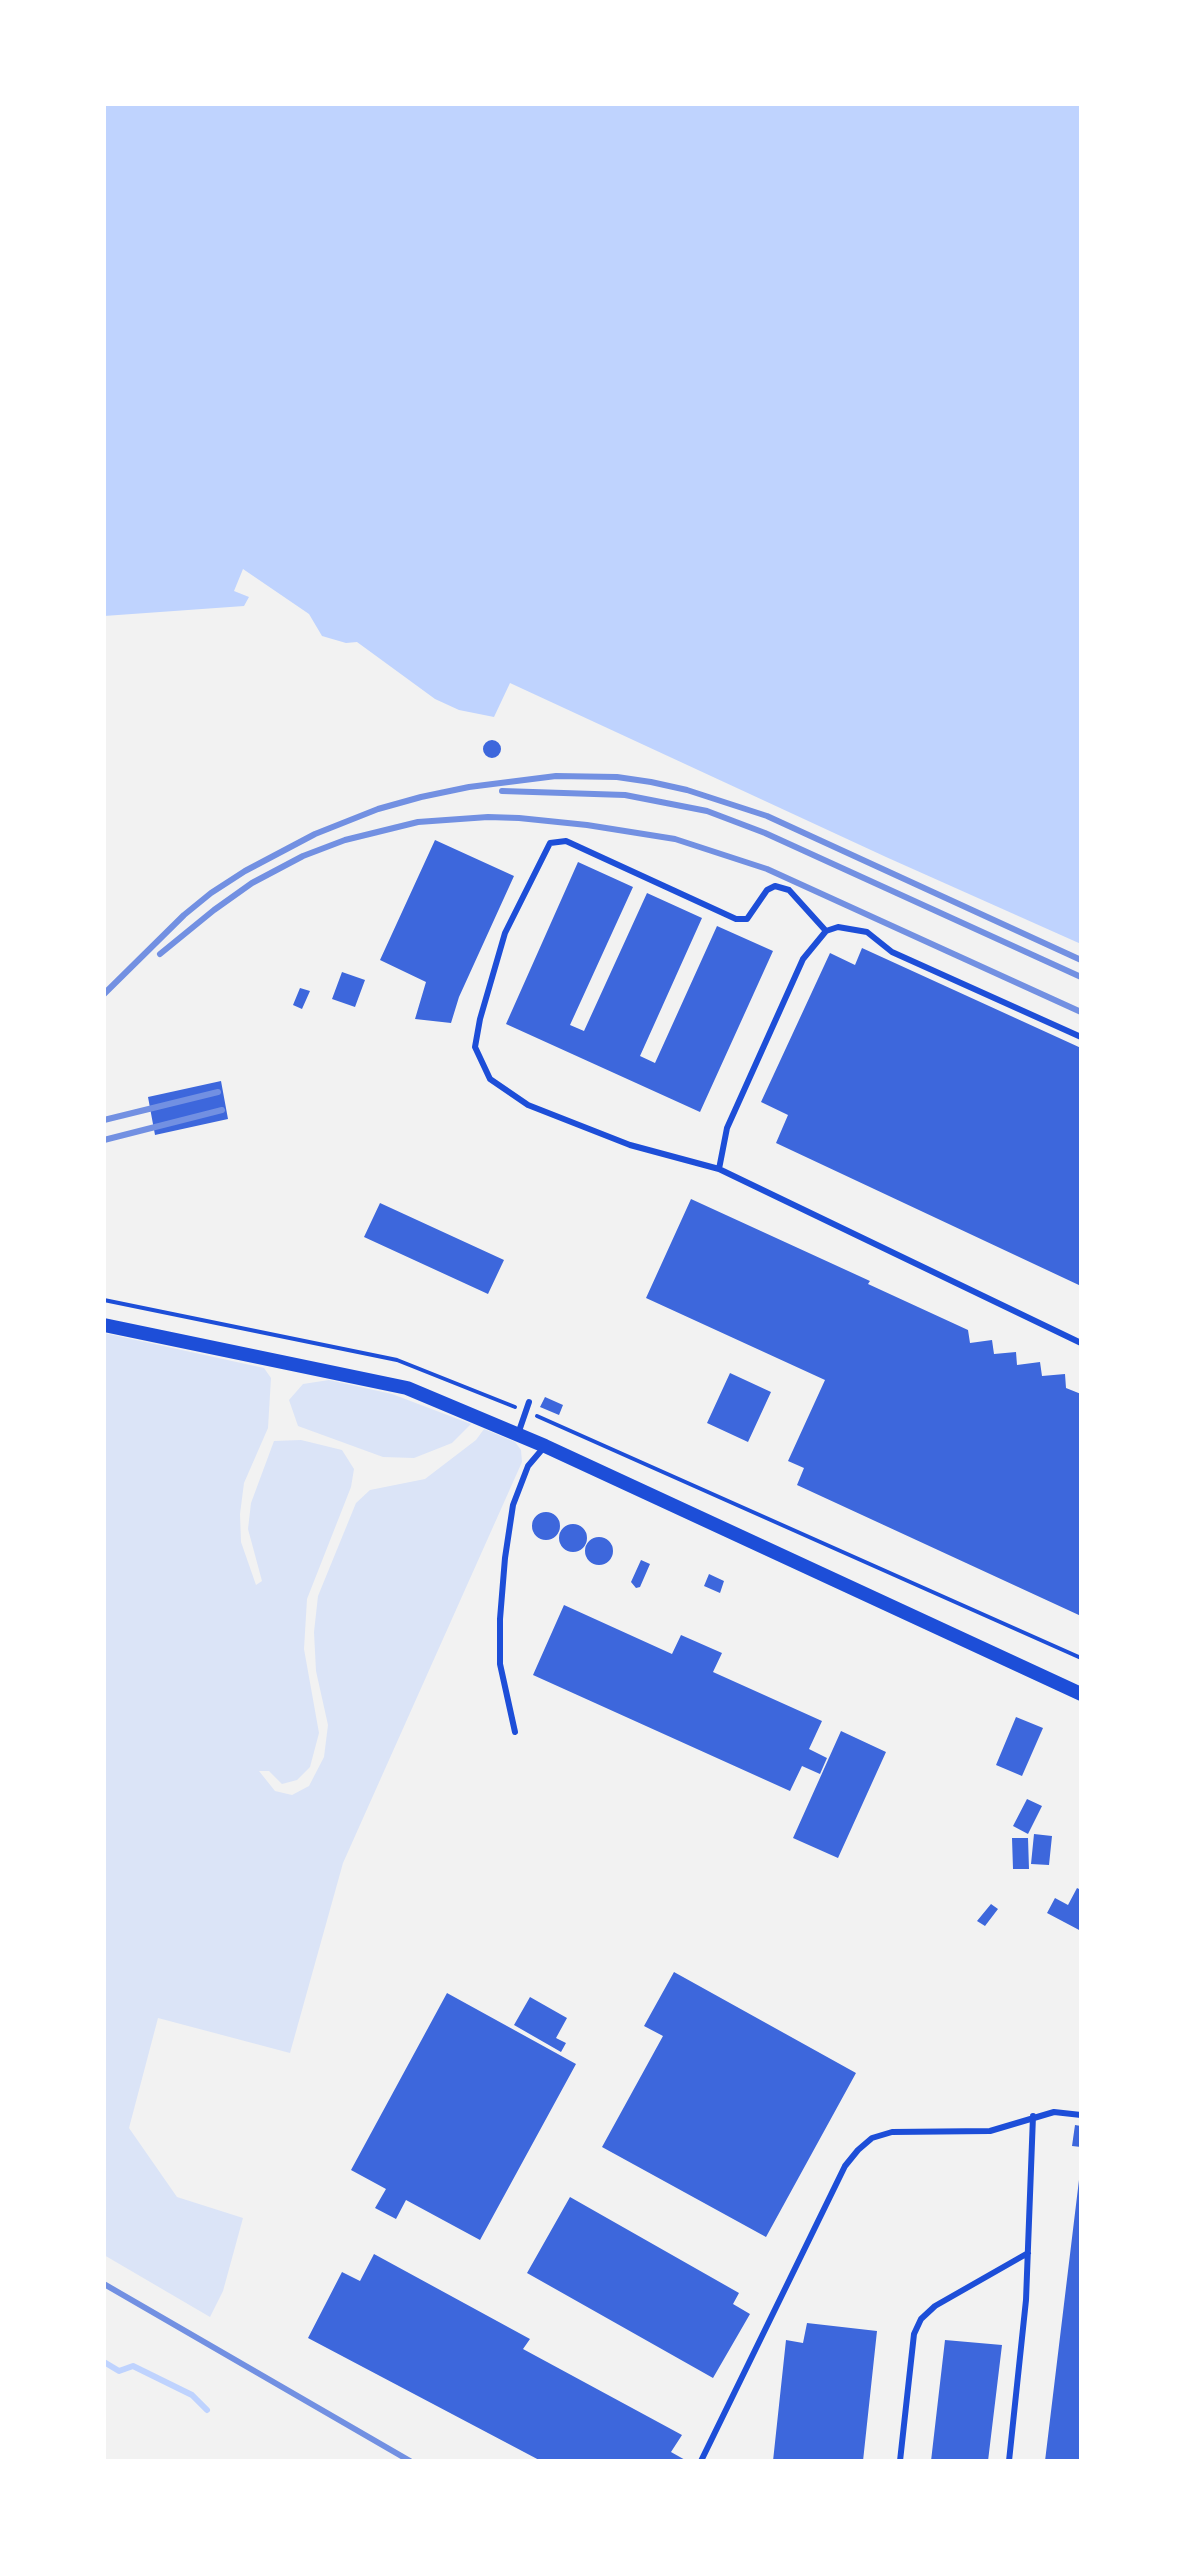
<!DOCTYPE html>
<html>
<head>
<meta charset="utf-8">
<style>
  body { margin:0 }
  #map { position:relative; width:1185px; height:2565px; overflow:hidden; background:#f2f2f2; font-family:"Crimson Pro",serif }
  canvas { display:block }
  .frame { position:absolute; inset:0; border:106px solid #fff; pointer-events:none }
</style>
</head>
<body>
<div id="map">
<canvas width="1185" height="2565"></canvas>
<div class="frame"></div>
</div>
<script>
const g = document.querySelector('canvas').getContext('2d');
g.lineJoin = 'round';
function fillPath(path, color) {
  g.fillStyle = color;
  g.fill(path, 'evenodd');
}
function poly(rows) {
  const path = new Path2D();
  for (const r of rows) {
    if (r.length === 3) {
      path.moveTo(r[0] + r[2], r[1]);
      path.arc(r[0], r[1], r[2], 0, 2 * Math.PI);
      continue;
    }
    path.moveTo(r[0], r[1]);
    for (let i = 2; i < r.length; i += 2) path.lineTo(r[i], r[i + 1]);
  }
  return path;
}
function trace(path, color, width, dash) {
  g.strokeStyle = color;
  g.lineWidth = width;
  g.lineCap = dash ? 'butt' : 'round';
  g.setLineDash(dash || []);
  g.stroke(path);
}
fillPath(poly([
  [104,1333,264,1368,271,1378,268,1428,244,1483,240,1514,241,1542,256,1585,262,1581,248,1529,251,1503,274,1441,301,1440,342,1450,354,1469,351,1487,307,1599,304,1649,319,1733,310,1767,297,1780,282,1784,269,1771,259,1771,275,1791,292,1795,309,1786,324,1757,328,1725,316,1671,314,1632,318,1596,356,1503,370,1490,425,1479,476,1440,484,1429,515,1442,521,1450,522,1462,343,1863,290,2053,158,2018,129,2128,177,2197,243,2218,223,2291,210,2317,104,2255],
  [329,1380,392,1394,471,1424,452,1443,414,1458,383,1457,298,1426,289,1400,303,1384]
]), '#dbe4f7');
fillPath(poly([
  [104,104,1081,104,1081,944,886,857,510,683,494,717,459,710,435,699,357,642,346,643,322,636,309,614,243,569,234,591,249,597,244,606,104,616]
]), '#bfd3fe');
trace(poly([
  [104,2362,119,2371,133,2366,192,2395,207,2410]
]), '#bfd3fe', 6);
fillPath(poly([
  [492,749,9],
  [435,840,514,876,459,997,451,1023,415,1019,426,982,380,960],
  [578,862,633,887,570,1025,584,1031,647,893,702,918,640,1056,655,1063,717,926,773,951,700,1112,506,1024],
  [862,948,1081,1048,1081,1286,776,1143,788,1115,761,1102,830,953,855,965],
  [342,972,365,980,355,1007,332,999],
  [300,988,310,991,302,1009,293,1005],
  [221,1081,228,1119,155,1135,148,1097],
  [691,1199,870,1281,868,1284,968,1330,970,1343,992,1340,994,1354,1016,1352,1017,1365,1040,1362,1042,1376,1065,1374,1066,1388,1081,1394,1081,1616,797,1485,804,1468,788,1461,825,1380,646,1298],
  [380,1203,504,1260,488,1294,364,1237],
  [730,1373,771,1392,748,1442,707,1423],
  [545,1397,563,1405,559,1415,540,1407],
  [546,1526,14],
  [573,1538,14],
  [599,1551,14],
  [641,1560,650,1564,640,1587,636,1588,631,1582],
  [709,1574,724,1581,720,1593,704,1586],
  [564,1605,672,1654,681,1635,722,1653,713,1672,822,1721,809,1749,827,1758,820,1774,802,1766,790,1791,533,1675],
  [1016,1717,1043,1728,1022,1776,996,1765],
  [841,1731,886,1752,838,1858,793,1838],
  [1027,1799,1042,1806,1028,1834,1013,1826],
  [1034,1834,1052,1836,1049,1865,1031,1864],
  [1012,1838,1028,1838,1029,1869,1013,1869],
  [1077,1888,1081,1890,1081,1931,1047,1913,1055,1898,1068,1905],
  [991,1904,998,1909,985,1926,977,1921],
  [674,1972,856,2073,766,2237,602,2147,663,2036,644,2026],
  [447,1993,576,2064,480,2240,406,2200,396,2219,375,2208,386,2189,351,2170],
  [530,1997,567,2018,556,2038,566,2043,561,2052,514,2025],
  [1075,2125,1081,2126,1081,2147,1072,2146],
  [1079,2180,1081,2461,1045,2461],
  [570,2197,739,2293,733,2304,750,2314,713,2378,527,2273],
  [374,2254,530,2339,523,2349,682,2435,671,2452,687,2461,541,2461,308,2338,342,2272,360,2281],
  [807,2323,877,2331,863,2461,773,2461,786,2340,803,2343],
  [945,2340,1002,2345,988,2461,931,2461]
]), '#3d67dc');
trace(poly([
  [104,1300,397,1360,515,1407],
  [537,1416,1081,1658]
]), '#1d4ed8', 4);
trace(poly([
  [826,931,789,890,775,886,767,890,747,919,736,919,566,841,550,843,505,933,480,1019,475,1047,490,1079,528,1105,630,1145,719,1169,1081,1343],
  [719,1169,727,1128,803,959,826,931,838,927,867,932,892,952,1081,1037],
  [518,1434,529,1402],
  [515,1732,500,1664,500,1619,505,1558,513,1505,528,1466,545,1446],
  [701,2461,845,2166,858,2150,872,2138,892,2132,990,2131,1054,2112,1081,2115],
  [900,2461,914,2334,921,2319,935,2306,1028,2253],
  [1009,2461,1026,2300,1033,2116]
]), '#1d4ed8', 6);
trace(poly([
  [104,1325,407,1388,545,1446,1081,1694]
]), '#1d4ed8', 14);
trace(poly([
  [502,791,625,795,707,811,765,833,1081,977],
  [160,954,214,910,252,883,303,856,345,840,418,822,488,817,519,818,587,825,675,839,767,869,1081,1012],
  [104,994,184,915,211,893,245,871,315,834,378,809,421,797,469,787,556,776,617,777,651,782,687,790,767,816,1081,960],
  [104,1120,218,1092],
  [104,1140,222,1110],
  [104,2284,410,2461]
]), '#7290e2', 6);
</script>
</body>
</html>
